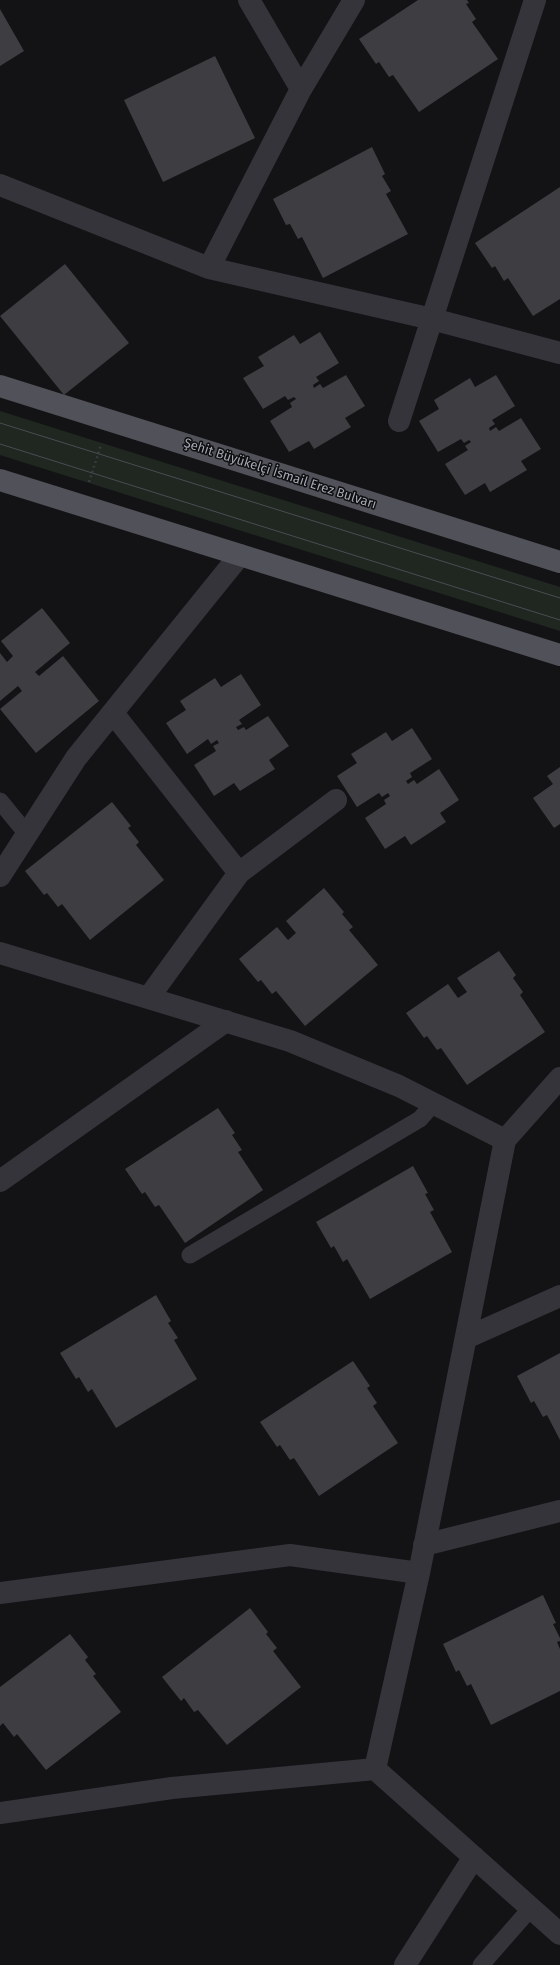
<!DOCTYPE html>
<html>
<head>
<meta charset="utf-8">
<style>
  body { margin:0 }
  canvas { display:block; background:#131315 }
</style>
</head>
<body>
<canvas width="560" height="1965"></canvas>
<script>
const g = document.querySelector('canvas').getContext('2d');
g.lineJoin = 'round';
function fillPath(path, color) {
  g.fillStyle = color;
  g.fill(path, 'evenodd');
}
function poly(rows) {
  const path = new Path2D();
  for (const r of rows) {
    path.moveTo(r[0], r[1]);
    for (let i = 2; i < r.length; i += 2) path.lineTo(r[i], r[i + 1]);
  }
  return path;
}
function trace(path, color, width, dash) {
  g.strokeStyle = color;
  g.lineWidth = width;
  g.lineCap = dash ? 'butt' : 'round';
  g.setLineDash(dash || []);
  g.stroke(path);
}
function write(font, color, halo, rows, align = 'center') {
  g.font = font + ' "Fira Sans",sans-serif';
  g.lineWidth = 3;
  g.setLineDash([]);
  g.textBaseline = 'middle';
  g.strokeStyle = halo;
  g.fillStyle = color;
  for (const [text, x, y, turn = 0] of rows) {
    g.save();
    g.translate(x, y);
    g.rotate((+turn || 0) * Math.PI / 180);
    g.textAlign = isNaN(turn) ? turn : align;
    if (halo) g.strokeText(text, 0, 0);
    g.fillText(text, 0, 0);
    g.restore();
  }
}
fillPath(poly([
  [0,411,560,587,560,631,0,455]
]), '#1f2720');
fillPath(poly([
  [418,0,467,0,469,3,466,4,476,19,472,22,498,59,419,112,393,75,389,77,379,62,376,64,359,39],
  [0,9,24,51,0,66],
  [215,56,255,138,163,182,124,100],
  [372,147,385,174,382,176,391,191,386,194,408,234,323,278,302,237,298,239,290,224,286,225,273,199],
  [560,187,560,299,533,316,508,278,504,281,495,266,492,268,475,243],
  [65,264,129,343,64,395,0,316],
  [320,332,339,363,316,377,319,381,313,385,314,388,320,384,323,388,346,375,365,406,345,418,351,427,314,449,309,441,289,452,270,421,292,407,290,403,296,399,294,397,288,400,285,396,263,409,243,378,264,366,258,357,294,335,300,344],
  [496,375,515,406,492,420,495,424,489,428,490,431,496,427,499,431,521,418,541,449,521,461,527,470,490,492,485,483,465,495,445,464,468,450,465,446,471,442,469,440,464,443,461,439,438,452,419,421,439,409,434,400,470,378,475,387],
  [42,608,70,643,35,672,39,676,63,656,99,701,36,753,0,709,22,691,18,686,0,701,0,653,7,662,13,656,1,641],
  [241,674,261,705,239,720,242,724,236,727,238,730,244,727,246,730,268,716,289,746,269,760,275,769,240,791,234,783,214,796,194,765,216,751,213,746,219,743,217,740,211,744,208,739,187,754,166,723,186,710,180,701,215,678,221,687],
  [412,728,432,759,410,773,412,777,406,781,408,784,414,780,417,784,439,769,459,800,440,813,446,822,411,845,405,836,385,849,365,818,386,804,384,800,390,796,388,793,382,797,379,793,357,807,337,776,357,763,351,754,386,732,392,741],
  [560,767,560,824,554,828,533,798,553,784,547,776],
  [112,802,131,826,128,828,139,842,136,845,164,880,90,940,62,904,58,907,47,893,44,895,25,871],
  [324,888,344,912,342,914,353,927,349,930,378,965,305,1026,276,991,272,994,261,980,258,982,239,959,277,927,288,940,296,933,286,921],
  [499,951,516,975,513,978,523,992,520,995,545,1032,467,1085,441,1048,437,1050,427,1036,424,1038,406,1013,448,984,458,998,467,992,457,978],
  [218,1108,235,1133,232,1135,242,1150,238,1152,263,1190,185,1243,159,1205,155,1207,145,1192,142,1194,125,1169],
  [413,1166,428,1193,425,1194,434,1210,430,1212,452,1252,370,1299,347,1259,343,1262,334,1246,331,1248,316,1222],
  [156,1295,171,1321,168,1323,178,1338,174,1340,197,1379,116,1428,92,1389,88,1392,79,1377,76,1379,60,1353],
  [560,1353,560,1440,547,1415,543,1417,534,1401,531,1403,517,1376],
  [353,1361,370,1386,367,1388,377,1403,373,1406,398,1443,319,1496,294,1458,290,1460,280,1445,277,1447,260,1422],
  [543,1595,556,1623,553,1624,560,1638,560,1641,557,1642,560,1649,560,1691,491,1725,471,1684,467,1686,459,1670,456,1672,443,1644],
  [250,1608,268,1632,266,1634,277,1648,273,1651,301,1687,227,1745,198,1710,194,1712,184,1698,181,1701,162,1677],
  [70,1634,88,1657,85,1660,96,1674,93,1676,121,1712,46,1770,17,1734,14,1737,3,1723,0,1726,0,1687]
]), '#3d3d42');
trace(poly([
  [89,482,101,445]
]), '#3a3b41', 2.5, [2, 3]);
trace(poly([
  [0,801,27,834],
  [190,1255,420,1119,434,1103],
  [481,1965,531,1908]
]), '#34343a', 17);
trace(poly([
  [249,0,301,89],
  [0,185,209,268,432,319,560,353],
  [209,268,301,89,354,0],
  [399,421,535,0],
  [113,713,239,873],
  [0,876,76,758,240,555],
  [0,953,290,1041,399,1086,505,1140],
  [149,997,239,873,336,800],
  [0,1181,226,1021],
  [466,1338,560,1296],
  [424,1545,560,1511],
  [0,1593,290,1555,419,1573],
  [375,1769,419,1573,505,1140,560,1078],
  [0,1813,172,1788,375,1769,560,1934],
  [405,1965,474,1857]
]), '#34343a', 22);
trace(poly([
  [0,386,560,562],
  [0,480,560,655]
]), '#505159', 22);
trace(poly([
  [0,423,560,598],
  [0,444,560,620]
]), '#4b4c53', 1);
write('13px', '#a4a8b5', '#0e0e0f', [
  ["Şehit Büyükelçi İsmail Erez Bulvarı",280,474,18]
]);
</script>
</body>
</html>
